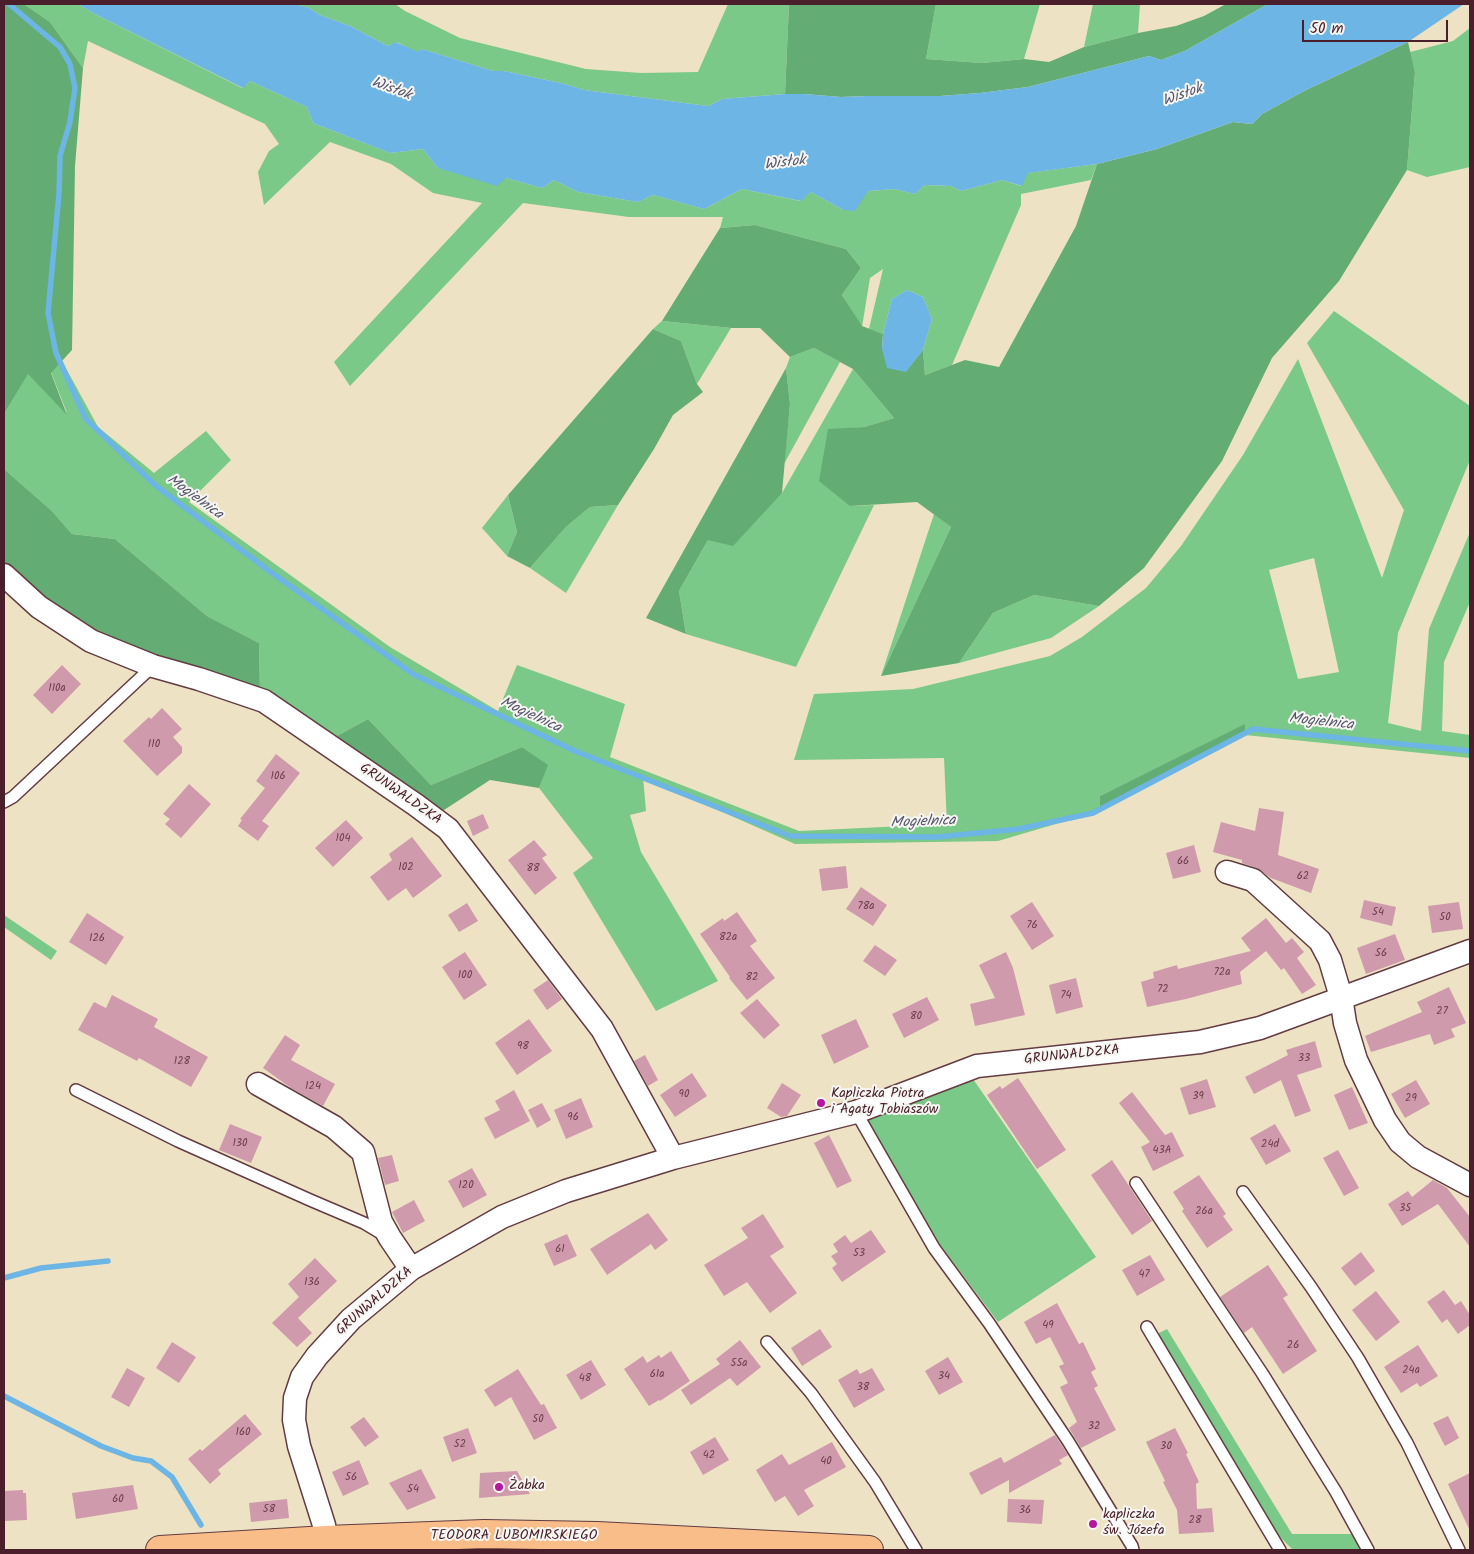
<!DOCTYPE html>
<html>
<head>
<meta charset="utf-8">
<style>
  body { margin:0 }
  #map { position:relative; width:1474px; height:1554px; overflow:hidden; background:#ede2c3; font-family:Kalam,sans-serif }
  canvas { display:block }
  .frame { position:absolute; inset:0; border:5px solid #4a1f2b; pointer-events:none }
  .scale { position:absolute; left:1302px; top:20px; width:146px; height:22px; box-sizing:border-box; border:2px solid #4a1f2b; border-top:0; padding-left:6px; font-size:15px; line-height:18px; white-space:nowrap; color:#4a1f2b; -webkit-text-stroke:4px #f6f6f2; paint-order:stroke }
</style>
</head>
<body>
<div id="map">
<canvas width="1474" height="1554"></canvas>
<div class="frame"></div>
<div class="scale">50 m</div>
</div>
<script>
const g = document.querySelector('canvas').getContext('2d');
g.lineJoin = 'round';
function fillPath(path, color) {
  g.fillStyle = color;
  g.fill(path, 'evenodd');
}
function poly(rows) {
  const path = new Path2D();
  for (const r of rows) {
    path.moveTo(r[0], r[1]);
    for (let i = 2; i < r.length; i += 2) path.lineTo(r[i], r[i + 1]);
  }
  return path;
}
function trace(path, color, width, dash) {
  g.strokeStyle = color;
  g.lineWidth = width;
  g.lineCap = dash ? 'butt' : 'round';
  g.setLineDash(dash || []);
  g.stroke(path);
}
function write(font, color, halo, rows, align = 'center') {
  g.font = font + ' Kalam,sans-serif';
  g.lineWidth = 4;
  g.setLineDash([]);
  g.textBaseline = 'middle';
  g.strokeStyle = halo;
  g.fillStyle = color;
  for (const [text, x, y, turn = 0] of rows) {
    g.save();
    g.translate(x, y);
    g.rotate((+turn || 0) * Math.PI / 180);
    g.textAlign = isNaN(turn) ? turn : align;
    if (halo) g.strokeText(text, 0, 0);
    g.fillText(text, 0, 0);
    g.restore();
  }
}
fillPath(poly([
  [24,4,78,4,95,14,242,88,250,81,307,107,313,123,390,153,423,149,438,168,506,178,542,188,554,180,578,192,638,202,653,195,704,209,742,189,800,201,811,192,843,210,868,191,894,189,915,194,925,185,951,186,961,191,1002,180,1021,186,1027,173,1097,164,1091,180,1021,194,1021,205,952,365,925,375,923,350,932,319,923,297,907,290,892,299,883,334,869,329,883,269,870,278,862,327,842,295,861,268,846,249,755,225,720,228,723,217,629,217,523,203,350,386,334,362,482,203,433,193,391,164,330,142,264,205,258,172,269,151,279,144,265,124,88,41,83,68,50,22],
  [295,4,395,4,405,11,460,38,586,69,641,73,698,72,728,4,789,4,785,94,722,99,708,106,584,90,565,84,504,71,493,71,422,49,418,53,397,42,388,46,350,26,320,15,309,8],
  [936,4,1040,4,1024,59,982,63,926,59],
  [1093,4,1140,4,1138,33,1084,47],
  [1470,28,1470,167,1427,177,1407,170,1415,72,1410,52,1453,41],
  [1334,311,1470,406,1470,460,1398,633,1388,723,1421,731,1429,629,1470,532,1470,602,1444,662,1442,731,1470,735,1470,758,1245,735,1245,725,1100,796,1100,811,998,841,795,844,643,777,646,811,630,815,641,852,718,981,656,1011,573,873,593,858,539,788,547,765,522,747,431,785,368,719,335,737,260,691,259,643,207,616,115,539,72,534,52,511,4,469,4,414,28,373,67,413,51,372,62,361,98,427,154,473,206,431,231,460,189,502,390,647,498,711,517,665,625,704,610,757,799,831,947,824,944,758,794,760,814,694,913,689,1050,656,1082,637,1146,588,1181,546,1243,455,1298,359,1382,578,1404,510,1307,343],
  [1314,558,1339,672,1298,679,1269,570],
  [662,321,731,328,697,384,681,341,653,329],
  [814,348,840,362,784,464,790,404,786,368,790,357],
  [853,369,894,418,864,427,828,430,850,506,874,505,796,667,686,634,679,591,708,540,782,493],
  [508,495,517,532,507,556,482,528],
  [618,505,566,593,530,568,566,527,590,507],
  [934,514,951,527,881,676],
  [1034,595,1099,606,1051,638,959,663,993,613],
  [4,915,57,951,51,960,4,927],
  [973,1079,1096,1257,998,1322,936,1239,865,1119],
  [1167,1329,1292,1534,1355,1534,1362,1550,1293,1550,1276,1533,1157,1334]
]), '#7ac988');
fillPath(poly([
  [4,4,24,4,50,22,83,68,75,166,72,350,51,373,67,415,28,374,4,414],
  [789,4,936,4,926,59,982,63,1024,59,1049,62,1084,47,1138,33,1176,26,1204,16,1226,4,1268,4,1185,51,1161,60,1149,56,1028,87,980,93,940,96,868,96,841,97,804,94,785,94],
  [1408,42,1415,72,1407,170,1339,281,1272,358,1222,461,1144,568,1099,606,1034,595,993,613,959,663,881,676,951,527,917,502,850,506,819,481,828,429,864,427,894,418,853,369,814,348,790,357,760,328,731,328,662,321,720,228,755,225,846,249,861,268,842,295,862,326,883,334,882,349,906,371,923,350,925,375,965,360,999,367,1076,226,1097,164,1157,149,1233,122,1252,124,1262,114,1304,91],
  [653,329,681,341,697,384,703,392,673,415,654,449,618,505,590,507,566,527,530,568,507,556,517,532,508,495],
  [786,368,790,404,782,493,733,546,708,540,679,591,686,634,646,618],
  [4,469,52,511,72,534,115,539,207,616,259,643,260,691,137,655,48,603,4,565],
  [368,719,431,785,522,747,548,765,539,788,490,780,441,812,335,737],
  [1245,724,1245,735,1100,811,1100,796]
]), '#63ad74');
fillPath(poly([
  [78,4,295,4,309,8,320,15,350,26,388,46,396,42,418,52,422,49,493,71,504,71,565,84,584,90,708,106,722,99,785,94,804,94,841,97,868,96,940,96,980,93,1028,87,1149,56,1161,60,1185,51,1268,4,1464,4,1408,42,1304,91,1262,114,1252,124,1233,122,1157,149,1097,164,1028,173,1022,186,1002,180,961,191,951,186,925,185,915,194,894,189,868,191,855,211,843,210,811,192,801,201,742,189,704,209,653,195,638,202,578,192,554,180,542,188,506,178,497,186,438,168,423,149,390,153,313,123,307,107,250,81,243,88,95,14],
  [907,290,923,297,932,319,923,350,906,372,887,368,882,349,883,334,892,299]
]), '#6cb5e4');
trace(poly([
  [9,4,60,47,70,64,75,88,70,122,60,156,59,194,48,313,56,353,86,419,155,485,268,570,413,674,575,751,790,836,937,837,1019,829,1093,813,1253,729,1470,751],
  [4,1278,41,1268,108,1261],
  [4,1396,101,1446,133,1458,151,1461,172,1477,201,1525]
]), '#6cb5e4', 5.5);
fillPath(poly([
  [62,665,81,684,52,714,33,695],
  [162,708,182,729,173,737,182,747,182,753,157,776,123,741,149,717,151,719],
  [276,754,300,773,262,821,269,826,258,841,238,826,242,820,240,819,265,788,256,781],
  [189,784,211,804,181,838,165,824,170,819,163,814],
  [1259,808,1284,812,1278,855,1319,869,1311,893,1271,878,1257,868,1242,863,1242,860,1213,852,1221,822,1255,831],
  [483,814,489,828,473,836,467,821],
  [346,820,363,838,333,867,315,848],
  [412,837,442,876,413,898,406,888,388,901,370,877,392,860,389,854],
  [534,840,547,855,542,858,557,878,535,895,508,860],
  [1194,845,1201,872,1173,879,1166,853],
  [846,866,848,888,822,891,819,869],
  [861,887,887,905,873,926,846,909],
  [1364,900,1396,907,1392,926,1360,918],
  [1032,902,1054,936,1032,950,1010,916],
  [1459,902,1463,929,1432,933,1428,906],
  [467,903,478,921,459,932,448,915],
  [737,912,757,941,750,946,775,978,747,1000,729,978,730,977,700,934,723,918,724,921],
  [87,913,124,937,106,965,69,942],
  [1266,918,1286,943,1292,938,1304,952,1297,958,1316,985,1302,994,1284,968,1281,970,1266,951,1240,972,1242,984,1186,999,1147,1007,1141,982,1154,978,1153,972,1177,965,1178,969,1251,951,1241,938],
  [1395,934,1405,960,1366,974,1357,948],
  [875,945,897,960,885,976,863,961],
  [465,952,487,985,464,1000,442,967],
  [1006,952,1013,968,1025,1015,975,1026,970,1004,995,998,979,965],
  [1076,978,1083,1007,1056,1014,1049,985],
  [548,980,562,999,547,1010,533,990],
  [1449,987,1466,1023,1451,1029,1455,1037,1434,1045,1430,1034,1371,1052,1365,1036,1422,1012,1417,1002],
  [112,995,158,1019,154,1027,208,1057,191,1087,139,1058,137,1061,78,1030,94,1002,106,1008],
  [927,997,939,1020,904,1038,892,1014],
  [757,999,780,1025,764,1039,740,1013],
  [529,1019,552,1051,517,1075,495,1043],
  [856,1019,869,1047,834,1064,821,1035],
  [285,1035,300,1045,291,1060,335,1084,323,1106,291,1088,263,1068],
  [1315,1041,1322,1067,1297,1075,1311,1111,1295,1117,1281,1080,1254,1094,1245,1077,1288,1055,1286,1050],
  [645,1055,658,1080,648,1086,634,1061],
  [692,1073,707,1096,675,1117,660,1095],
  [1018,1078,1066,1150,1037,1169,987,1095,1000,1086,1002,1089],
  [1207,1079,1216,1107,1189,1115,1180,1088],
  [1416,1080,1430,1104,1405,1118,1391,1094],
  [782,1083,801,1095,787,1116,781,1117,767,1108],
  [1352,1087,1368,1123,1349,1130,1334,1095],
  [514,1090,530,1121,495,1139,484,1118,500,1110,495,1101],
  [1132,1092,1165,1135,1172,1132,1184,1156,1153,1171,1141,1147,1150,1142,1119,1103],
  [581,1098,593,1127,566,1139,554,1110],
  [542,1103,551,1120,537,1128,528,1110],
  [230,1124,262,1137,251,1163,219,1150],
  [1275,1124,1291,1151,1266,1165,1250,1138],
  [829,1135,852,1181,837,1188,814,1143],
  [1338,1150,1359,1188,1344,1196,1323,1158],
  [392,1155,399,1181,385,1185,378,1158],
  [1112,1160,1152,1221,1132,1235,1091,1175],
  [472,1168,487,1195,463,1208,448,1181],
  [1199,1175,1226,1214,1223,1216,1233,1230,1207,1248,1182,1211,1184,1209,1173,1192],
  [1433,1180,1447,1188,1470,1217,1470,1247,1438,1204,1402,1226,1388,1204,1408,1191,1412,1197],
  [414,1200,425,1221,403,1233,392,1212],
  [648,1213,668,1240,655,1250,651,1244,607,1275,590,1249],
  [763,1214,784,1247,770,1256,797,1293,770,1313,747,1282,724,1296,704,1265,748,1238,741,1228],
  [871,1230,886,1252,842,1282,832,1268,837,1264,831,1256,838,1252,833,1244,845,1235,851,1243],
  [567,1234,577,1256,554,1266,544,1244],
  [1361,1252,1375,1271,1355,1286,1341,1268],
  [1150,1255,1165,1280,1137,1296,1122,1270],
  [315,1258,337,1281,298,1318,312,1333,297,1347,272,1323,299,1297,288,1284],
  [1268,1265,1288,1295,1283,1298,1317,1351,1283,1374,1252,1327,1244,1333,1220,1297],
  [1444,1290,1455,1305,1461,1301,1470,1315,1470,1325,1458,1334,1447,1319,1442,1323,1427,1302],
  [1376,1291,1400,1322,1376,1341,1352,1310],
  [1057,1303,1079,1344,1083,1342,1096,1369,1091,1372,1098,1386,1094,1388,1116,1430,1081,1448,1069,1428,1077,1422,1060,1387,1068,1383,1059,1366,1064,1364,1050,1337,1036,1344,1024,1322],
  [820,1329,832,1347,802,1366,791,1348],
  [740,1340,761,1367,737,1386,730,1378,691,1405,681,1390,720,1364,716,1359],
  [172,1342,196,1357,179,1383,156,1368],
  [1418,1345,1438,1376,1420,1387,1417,1383,1401,1393,1384,1367],
  [671,1351,690,1381,660,1401,659,1400,649,1406,624,1369,643,1356,647,1363,659,1355,661,1358],
  [948,1357,963,1382,939,1395,925,1371],
  [591,1360,606,1385,581,1400,566,1375],
  [127,1368,145,1378,129,1407,111,1397],
  [872,1368,885,1390,854,1408,838,1380,857,1369,860,1374],
  [518,1369,541,1405,544,1404,557,1428,534,1440,511,1397,495,1407,484,1390],
  [245,1414,262,1434,218,1470,221,1474,210,1484,188,1459,200,1449,202,1451],
  [1448,1416,1459,1438,1445,1446,1433,1423],
  [364,1417,379,1437,365,1447,350,1427],
  [468,1428,477,1453,452,1462,443,1437],
  [1175,1428,1188,1453,1186,1454,1199,1482,1196,1484,1197,1509,1212,1508,1214,1532,1179,1534,1177,1510,1163,1482,1165,1481,1146,1442],
  [1055,1435,1068,1455,1059,1460,1062,1464,1009,1493,1009,1480,981,1495,969,1473,1001,1457,1004,1463],
  [715,1437,729,1460,703,1475,690,1452],
  [832,1442,846,1467,804,1490,814,1506,798,1516,785,1496,775,1502,756,1470,782,1454,789,1465],
  [359,1460,369,1484,343,1496,332,1472],
  [421,1469,436,1498,407,1510,389,1483],
  [517,1471,530,1494,479,1498,480,1473],
  [1470,1473,1470,1531,1448,1484],
  [133,1485,138,1509,76,1519,72,1493],
  [23,1490,23,1493,26,1493,27,1520,4,1521,4,1491],
  [287,1499,289,1518,251,1522,249,1503],
  [1008,1499,1044,1500,1042,1524,1007,1522]
]), '#d09aad');
const service = poly([
  [4,802,13,797,153,666],
  [76,1090,178,1141,310,1200,364,1223,384,1235],
  [856,1112,934,1248,989,1323,1068,1441,1132,1546,1133,1550],
  [1136,1183,1262,1373,1336,1492,1368,1550],
  [1243,1192,1311,1287,1358,1358,1407,1443,1459,1550],
  [1147,1327,1280,1550],
  [767,1342,811,1393,875,1482,916,1550]
]);
const minor = poly([
  [4,575,39,607,91,641,153,666,199,679,264,701,416,805,448,829,602,1029,673,1158],
  [1227,872,1253,880,1320,941,1330,960,1341,997,1345,1023,1356,1060,1385,1120,1400,1142,1418,1157,1470,1185],
  [258,1084,334,1127,363,1152,381,1222,390,1238,411,1269],
  [326,1540,324,1525,299,1446,294,1420,295,1398,302,1377,317,1356,351,1319,411,1269,502,1217,566,1191,673,1158,856,1112,977,1066,1200,1042,1260,1028,1470,951]
]);
const trunk = poly([
  [160,1550,326,1540,484,1534,597,1536,869,1550]
]);
trace(service, '#623c42', 14);
trace(minor, '#623c42', 25);
trace(trunk, '#623c42', 30);
trace(service, '#fff', 11);
trace(minor, '#fff', 22);
trace(trunk, '#f8bd89', 28);
for (const [x, y, r, color] of [
  [821,1103,5,"#b5179e"],
  [499,1487,5,"#b5179e"],
  [1093,1524,5,"#b5179e"]
]) {
  const dot = new Path2D();
  dot.arc(x, y, r, 0, 2 * Math.PI);
  g.fillStyle = color;
  g.fill(dot);
  trace(dot, '#f6f6f2', 2);
}
write('11px', '#6c3e4c', null, [
  ["110a",57,689],
  ["110",154,745],
  ["106",278,777],
  ["104",343,839],
  ["66",1183,862],
  ["102",406,868],
  ["88",533,869],
  ["62",1303,877],
  ["78a",866,907],
  ["54",1378,913],
  ["50",1445,918],
  ["76",1032,926],
  ["82a",728,938],
  ["126",97,939],
  ["56",1381,954],
  ["72a",1222,973],
  ["100",465,976],
  ["82",752,978],
  ["72",1163,990],
  ["74",1066,996],
  ["27",1442,1012],
  ["80",916,1017],
  ["98",523,1047],
  ["33",1304,1059],
  ["128",182,1062],
  ["124",313,1087],
  ["90",684,1095],
  ["39",1198,1097],
  ["29",1411,1099],
  ["96",573,1118],
  ["130",240,1144],
  ["24d",1270,1145],
  ["43A",1162,1151],
  ["120",466,1186],
  ["35",1405,1209],
  ["26a",1204,1212],
  ["61",560,1250],
  ["53",859,1254],
  ["47",1144,1275],
  ["136",312,1283],
  ["49",1048,1326],
  ["26",1293,1346],
  ["55a",739,1364],
  ["24a",1411,1371],
  ["61a",657,1375],
  ["34",944,1377],
  ["48",585,1379],
  ["38",863,1388],
  ["50",538,1420],
  ["32",1094,1427],
  ["160",243,1433],
  ["52",460,1445],
  ["30",1166,1447],
  ["42",709,1456],
  ["40",826,1462],
  ["56",351,1478],
  ["54",413,1490],
  ["60",118,1500],
  ["58",269,1510],
  ["36",1025,1511],
  ["28",1195,1521]
]);
write('14px', '#4a1f2b', '#f6f6f2', [
  ["GRUNWALDZKA",400,795,35],
  ["GRUNWALDZKA",1072,1056,-6],
  ["GRUNWALDZKA",375,1302,-41],
  ["TEODORA LUBOMIRSKIEGO",514,1537]
]);
write('14px', '#4a1f2b', '#f6f6f2', [
  ["Kapliczka Piotra",831,1095],
  ["i Agaty Tobiaszów",831,1111],
  ["Żabka",509,1487],
  ["kapliczka",1103,1516],
  ["św. Józefa",1103,1532]
], 'left');
write('italic 15px', '#56546c', '#f6f6f2', [
  ["Wisłok",391,90,20],
  ["Wisłok",1183,96,-20],
  ["Wisłok",785,164,-7],
  ["Mogielnica",194,498,36],
  ["Mogielnica",530,716,25],
  ["Mogielnica",1321,723,6],
  ["Mogielnica",923,823,-2]
]);
</script>
</body>
</html>
